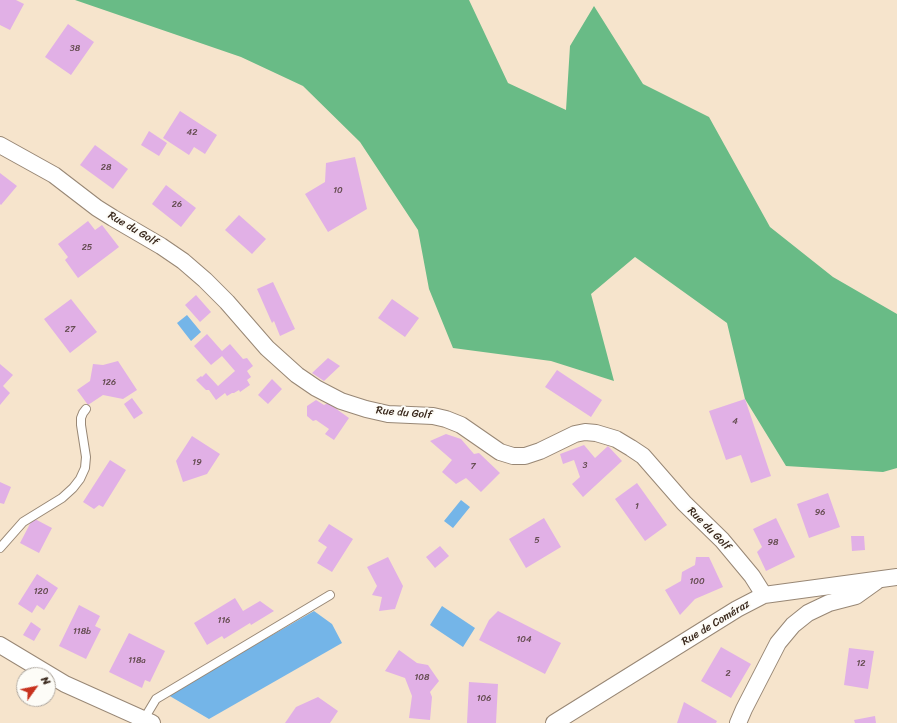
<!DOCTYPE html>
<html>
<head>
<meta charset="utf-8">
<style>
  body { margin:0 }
  #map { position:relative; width:897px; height:723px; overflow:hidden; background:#f6e4cc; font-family:Sriracha,sans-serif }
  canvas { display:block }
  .north { position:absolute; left:16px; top:667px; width:40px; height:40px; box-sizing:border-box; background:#fdfcf7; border:1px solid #afa8a0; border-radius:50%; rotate:57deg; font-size:11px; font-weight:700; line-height:16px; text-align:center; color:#3b2a1e }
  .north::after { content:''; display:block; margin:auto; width:14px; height:18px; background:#c8321e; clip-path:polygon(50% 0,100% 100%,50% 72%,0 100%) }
</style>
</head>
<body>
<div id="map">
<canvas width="897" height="723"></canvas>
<div class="north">N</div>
</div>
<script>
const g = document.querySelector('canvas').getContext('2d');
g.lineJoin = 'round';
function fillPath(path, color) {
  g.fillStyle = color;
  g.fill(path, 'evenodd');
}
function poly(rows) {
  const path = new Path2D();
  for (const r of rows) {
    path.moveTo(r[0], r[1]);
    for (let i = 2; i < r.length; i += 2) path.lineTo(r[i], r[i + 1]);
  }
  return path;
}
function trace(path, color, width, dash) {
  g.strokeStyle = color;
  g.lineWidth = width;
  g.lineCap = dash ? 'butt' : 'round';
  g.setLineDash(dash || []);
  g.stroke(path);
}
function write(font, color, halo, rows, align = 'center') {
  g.font = font + ' Sriracha,sans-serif';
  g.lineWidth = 4;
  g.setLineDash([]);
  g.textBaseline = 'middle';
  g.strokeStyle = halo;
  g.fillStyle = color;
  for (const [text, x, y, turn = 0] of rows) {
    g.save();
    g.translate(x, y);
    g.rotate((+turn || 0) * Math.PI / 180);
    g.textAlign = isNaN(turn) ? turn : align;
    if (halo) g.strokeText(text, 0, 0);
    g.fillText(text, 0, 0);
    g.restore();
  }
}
fillPath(poly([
  [75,0,469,0,508,83,566,110,570,46,594,6,643,84,709,117,770,227,833,277,897,314,897,468,883,472,786,466,745,399,727,323,635,257,591,294,614,381,551,361,453,348,429,289,418,230,360,142,303,86,241,57]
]), '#69bb86');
fillPath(poly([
  [187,315,201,332,191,341,177,323],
  [461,500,470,507,453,528,444,521],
  [442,606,475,628,463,647,430,625],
  [314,611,332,624,342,643,209,719,168,695]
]), '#74b5e8');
fillPath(poly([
  [0,0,16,0,24,4,10,30,0,25],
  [68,24,94,42,71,75,45,57],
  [180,111,217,135,205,154,194,147,189,155,163,138],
  [149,131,167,143,159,156,141,145],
  [95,145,128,169,113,189,80,165],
  [355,157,367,209,328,232,305,194,325,182,326,163],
  [0,173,17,186,1,205,0,204],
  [166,185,196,208,181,227,152,204],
  [239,215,266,239,252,254,225,230],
  [88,221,95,230,102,225,119,247,78,278,65,260,68,257,58,244],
  [273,282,295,329,280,336,274,321,272,323,257,289],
  [196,295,211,312,200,322,185,305],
  [71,299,97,332,70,353,44,319],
  [392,299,419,318,405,337,378,318],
  [207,334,222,351,230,344,243,359,247,358,253,366,247,371,251,377,247,380,250,385,240,392,239,390,234,393,232,393,227,396,225,393,216,400,209,390,206,390,196,380,201,376,202,377,206,373,218,386,235,371,222,356,211,365,194,346],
  [328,358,340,366,324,381,312,373],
  [118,361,137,390,123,399,103,395,88,405,77,390,90,381,93,364,103,365],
  [0,364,13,375,3,386,10,393,0,405],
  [557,370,602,400,591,417,545,387],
  [272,379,282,389,268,404,258,395],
  [132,398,143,413,134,419,124,404],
  [745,399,771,476,751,483,741,455,726,460,709,411],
  [316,400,324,405,328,403,349,418,334,440,325,434,329,429,316,420,313,421,307,416,307,406],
  [446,434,461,439,474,454,479,453,500,473,481,492,466,478,456,484,442,472,452,460,430,441],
  [192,436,220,454,207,474,183,482,176,461],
  [584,445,595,458,608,446,622,461,583,497,572,484,580,477,574,460,563,464,560,454],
  [110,460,126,470,103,507,99,505,94,509,83,502],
  [0,482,11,487,4,504,0,503],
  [637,483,667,525,645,541,615,499],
  [828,493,840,527,809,538,797,504],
  [33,518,52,528,39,553,20,543],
  [544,518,561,547,526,568,509,539],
  [776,518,795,557,766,571,757,552,762,547,753,529],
  [329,524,353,539,332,572,317,563,327,547,318,541],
  [851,536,864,536,865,550,852,551],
  [440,546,449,556,435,568,426,557],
  [388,557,403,586,395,609,379,611,382,597,372,595,377,586,367,567],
  [696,557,709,557,723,587,695,599,680,615,665,590,681,581,682,572,695,565],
  [37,574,58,588,44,610,37,605,32,613,18,604],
  [235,598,243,611,260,601,274,611,251,625,250,623,224,639,222,636,207,645,194,623],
  [79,605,100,616,95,626,101,629,86,659,59,646],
  [498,611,561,643,545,674,479,640,489,620],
  [31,622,41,629,34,641,23,635],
  [129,633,165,651,150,682,145,680,142,688,109,672],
  [721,647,751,664,731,698,701,681],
  [849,648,874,651,868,689,844,685],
  [399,650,417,663,428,665,439,681,430,692,432,697,430,720,409,718,412,696,405,678,385,671],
  [469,682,498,684,496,723,467,723],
  [318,697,338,711,330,723,285,723,296,707],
  [684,702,717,721,716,723,677,723],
  [875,716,876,723,855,723,854,720]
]), '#e1b0e6');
const lane = poly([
  [0,548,23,522,62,498,73,488,80,479,85,468,86,457,81,425,81,418,83,413,86,409],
  [144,719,156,699,330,595]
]);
const street = poly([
  [0,145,54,175,97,208,113,218,161,246,183,261,205,280,227,302,267,348,297,375,316,388,341,401,366,409,388,414,433,416,446,419,461,425,500,452,513,456,525,456,540,451,575,434,585,432,596,433,616,439,631,448,643,456,684,503,722,540,752,576,764,595],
  [0,645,65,684,152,723],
  [554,723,737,609,764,595,897,577],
  [738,723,744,709,778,643,793,625,808,613,829,603,856,596,877,581]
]);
trace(lane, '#988775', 10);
trace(street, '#988775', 18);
trace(lane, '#fff', 8);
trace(street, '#fff', 16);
write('9px', '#644c50', null, [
  ["38",75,49],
  ["42",192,133],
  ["28",106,168],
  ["10",338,191],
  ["26",177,205],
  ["25",87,248],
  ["27",70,330],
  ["126",109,383],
  ["4",735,422],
  ["19",197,463],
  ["3",585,466],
  ["7",473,467],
  ["1",637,507],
  ["96",820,513],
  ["5",537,541],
  ["98",773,543],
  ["100",697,582],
  ["120",41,592],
  ["116",224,621],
  ["118b",82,632],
  ["104",524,640],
  ["118a",137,661],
  ["12",861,664],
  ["2",728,674],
  ["108",422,678],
  ["106",484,699]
]);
write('11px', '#3b2a1e', '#fdfcf7', [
  ["Rue du Golf",133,229,31],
  ["Rue du Golf",404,413,5],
  ["Rue du Golf",709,529,45],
  ["Rue de Coméraz",716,623,-31]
]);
</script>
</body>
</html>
